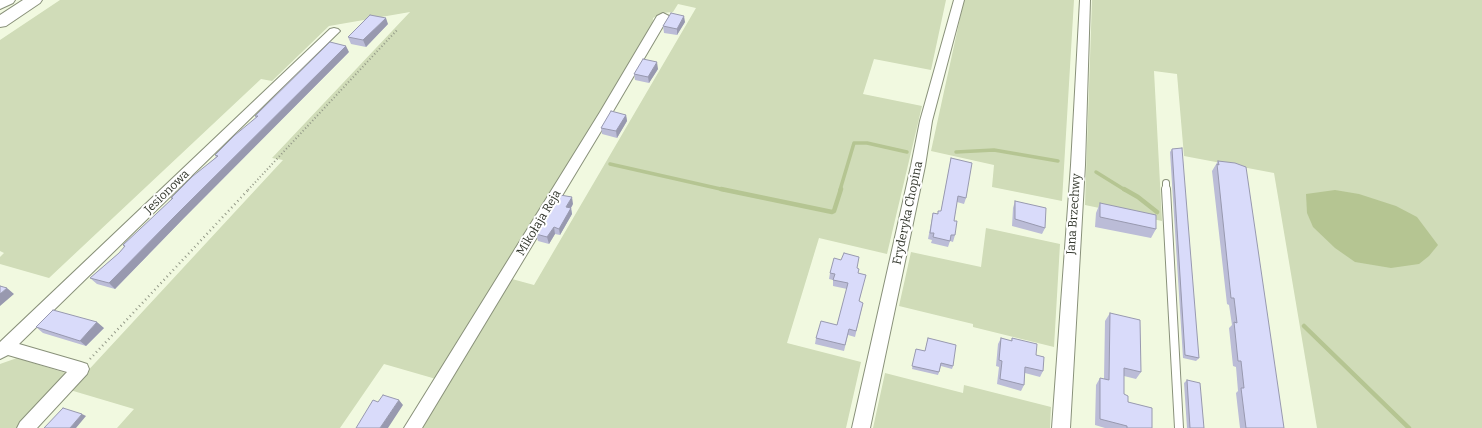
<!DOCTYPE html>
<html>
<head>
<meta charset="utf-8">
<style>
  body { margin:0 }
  canvas { display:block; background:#f1f9e0 }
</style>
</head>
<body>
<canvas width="1482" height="428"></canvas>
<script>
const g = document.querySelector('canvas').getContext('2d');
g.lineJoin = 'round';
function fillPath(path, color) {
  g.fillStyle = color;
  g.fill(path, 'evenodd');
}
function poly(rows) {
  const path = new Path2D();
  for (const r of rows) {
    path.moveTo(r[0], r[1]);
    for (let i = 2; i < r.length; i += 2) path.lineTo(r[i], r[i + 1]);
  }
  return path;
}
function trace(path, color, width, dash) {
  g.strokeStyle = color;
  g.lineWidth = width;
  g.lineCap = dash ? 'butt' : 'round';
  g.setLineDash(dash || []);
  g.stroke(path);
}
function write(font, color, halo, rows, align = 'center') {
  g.font = font + ' Bitter,serif';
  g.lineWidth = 4;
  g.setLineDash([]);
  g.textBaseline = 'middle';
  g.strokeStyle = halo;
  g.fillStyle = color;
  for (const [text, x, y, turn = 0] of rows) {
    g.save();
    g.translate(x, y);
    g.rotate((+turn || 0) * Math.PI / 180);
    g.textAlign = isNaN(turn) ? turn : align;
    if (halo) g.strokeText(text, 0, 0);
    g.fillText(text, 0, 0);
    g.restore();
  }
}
fillPath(poly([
  [60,0,946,0,931,70,874,59,863,94,922,106,887,254,819,238,787,343,861,362,846,428,419,428,512,279,534,285,696,8,678,4,673,12,662,13,653,18,652,29,436,379,384,364,340,428,117,428,134,409,70,390,283,160,272,158,410,12,329,26,272,81,261,79,49,278,0,264,0,257,4,253,0,251,0,40],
  [964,0,1074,0,1062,201,992,187,994,165,931,151],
  [1092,0,1482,0,1482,428,1317,428,1274,173,1184,156,1177,74,1154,71,1162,221,1085,205],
  [986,228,1060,244,1054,347,973,327,973,324,899,306,911,252,981,267],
  [17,358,69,374,18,428,0,428,0,364],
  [885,373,963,393,964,385,1051,407,1050,428,873,428]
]), '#d0dcb8');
fillPath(poly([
  [1335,190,1359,194,1396,206,1417,217,1438,245,1429,256,1419,264,1391,268,1355,262,1335,248,1313,227,1307,213,1306,194]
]), '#b5c592');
trace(poly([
  [956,152,994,150,1058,161],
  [610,164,725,190],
  [1096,172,1125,190],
  [840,190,854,143,867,143,907,152]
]), '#b5c592', 3.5);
trace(poly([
  [721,189,832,212,834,211,841,189],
  [1124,189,1138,197,1157,212],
  [1304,326,1409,428]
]), '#b5c592', 4.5);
const serviceFar1 = poly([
  [1166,183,1166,190]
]);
const service = poly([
  [1166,189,1179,428]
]);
const minor = poly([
  [954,0,964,0,932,121,925,166,870,428,852,428,911,166,920,121,954,0],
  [1080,0,1090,0,1085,165,1070,428,1052,428,1071,165,1080,0],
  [663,13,669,16,612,113,422,428,404,428,600,112,657,16,663,13],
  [334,28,338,29,340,31,338,33,19,344,81,362,87,364,89,369,87,374,37,428,17,428,20,422,67,372,8,355,0,359,0,342,330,29,334,28]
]);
const secondary = poly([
  [0,0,15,0,13,3,0,9,0,0],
  [23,0,42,0,40,3,6,26,0,27,0,15,23,0]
]);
trace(serviceFar1, '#89917a', 8);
trace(service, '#89917a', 10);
trace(minor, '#89917a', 2);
trace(secondary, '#89917a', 2);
trace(poly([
  [248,190,397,30]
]), '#939987', 2, [1, 2.5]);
trace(poly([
  [90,359,249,189]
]), '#939987', 2.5, [1, 3.5]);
trace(serviceFar1, '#fff', 6);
trace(service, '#fff', 8);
fillPath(minor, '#fff');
fillPath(secondary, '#fff');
fillPath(poly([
  [685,22,677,35,664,33,663,26],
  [388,24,366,47,351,44,348,37],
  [349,52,182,220,115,289,97,284,90,278,119,253,124,247,123,245,172,199,171,198,216,157,215,155,256,118,255,116],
  [658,69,649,83,635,80,634,74],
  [626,115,627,121,617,138,602,134,601,128],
  [1172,149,1199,358,1196,361,1183,358,1170,152],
  [951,158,966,198,964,204,957,202,954,221,955,235,953,242,950,241,948,247,931,243,932,240,928,239,933,213,937,214,941,211],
  [1218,161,1284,428,1240,428,1236,393,1238,391,1236,367,1233,366,1229,328,1232,325,1229,305,1227,304,1212,171],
  [1015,201,1045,228,1042,234,1012,226,1013,208],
  [1100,203,1156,229,1151,238,1095,227,1096,213],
  [573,204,571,208,572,214,560,235,555,234,549,244,538,241,536,234],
  [857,268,858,273,864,281,859,302,863,303,855,337,848,335,844,351,815,344,816,338,837,325,847,289,833,286,833,280,829,279,830,273],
  [1110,313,1141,372,1136,379,1124,376,1124,394,1128,402,1152,428,1105,428,1095,425,1096,385,1100,378,1104,379,1105,321],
  [36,327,104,328,86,346,43,333],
  [928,338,953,366,952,369,941,366,938,375,912,369,916,349,925,351],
  [1001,338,1011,341,1012,338,1036,355,1043,371,1040,377,1025,373,1024,385,1021,391,997,384,999,367,996,366,998,344],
  [1187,380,1204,428,1187,428,1184,383]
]), '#bbbcd7');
fillPath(poly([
  [684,16,685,22,677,35,677,29],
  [386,18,388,24,366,47,363,40],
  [346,46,349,52,182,220,115,289,109,283,177,214],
  [657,62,658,69,649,83,648,77],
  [626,115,627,121,617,138,616,131],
  [572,197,573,204,568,213,566,207],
  [571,208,572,214,560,235,559,229],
  [554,227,555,234,549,244,547,237],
  [7,288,14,294,0,306,0,294],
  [97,322,104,328,86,346,80,341],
  [399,400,403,405,388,428,380,428],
  [82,414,86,416,76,428,70,428]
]), '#9899af');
const building = poly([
  [671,13,684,16,677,29,663,26,671,13],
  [370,15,386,18,363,40,348,37,370,15],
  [330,42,346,46,177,214,109,283,90,278,119,253,125,246,123,245,173,198,171,198,193,176,218,156,215,155,235,135,258,116,255,116,330,42],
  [643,59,657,62,648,77,634,74,643,59],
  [611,111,626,115,616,131,601,128,611,111],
  [1182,148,1199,358,1185,355,1172,149,1182,148],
  [951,158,972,163,966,198,958,196,954,221,957,221,955,235,951,235,950,241,933,237,934,233,930,233,933,213,938,214,938,211,941,211,951,158],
  [1218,161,1235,163,1246,167,1284,428,1246,428,1241,388,1244,388,1241,361,1238,361,1234,322,1237,323,1234,298,1231,298,1217,164,1219,165,1218,161],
  [560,195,572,197,566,207,571,208,559,229,554,227,547,237,536,234,560,195],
  [1015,201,1046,208,1045,228,1015,219,1015,201],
  [1100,203,1156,215,1156,229,1100,217,1100,203],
  [844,253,859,257,857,268,859,269,858,273,866,275,859,301,863,303,856,331,849,329,845,345,816,338,821,321,837,325,848,283,833,280,835,274,830,273,834,258,841,260,844,253],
  [0,286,7,288,0,294,0,286],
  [53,310,97,322,80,341,36,327,53,310],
  [1110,313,1140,320,1141,372,1124,368,1124,394,1128,396,1128,402,1152,408,1152,428,1127,428,1127,426,1100,419,1100,378,1109,380,1110,313],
  [928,338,956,345,953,366,941,363,939,372,912,366,916,349,925,351,928,338],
  [1001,338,1012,341,1012,338,1037,344,1036,355,1044,357,1043,371,1025,367,1024,385,1000,379,1002,361,999,360,1001,338],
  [1187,380,1200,383,1204,428,1190,428,1187,380],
  [383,395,399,400,380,428,356,428,373,400,378,402,383,395],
  [63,408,82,414,70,428,44,428,63,408]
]);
fillPath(building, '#d9dbfa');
trace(building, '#9899af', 1);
write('12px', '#34382e', '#fff', [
  ["Jesionowa",167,192,-44],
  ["Fryderyka Chopina",908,213,-78],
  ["Jana Brzechwy",1074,214,-86],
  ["Mikołaja Reja",539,223,-59]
]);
</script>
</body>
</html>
